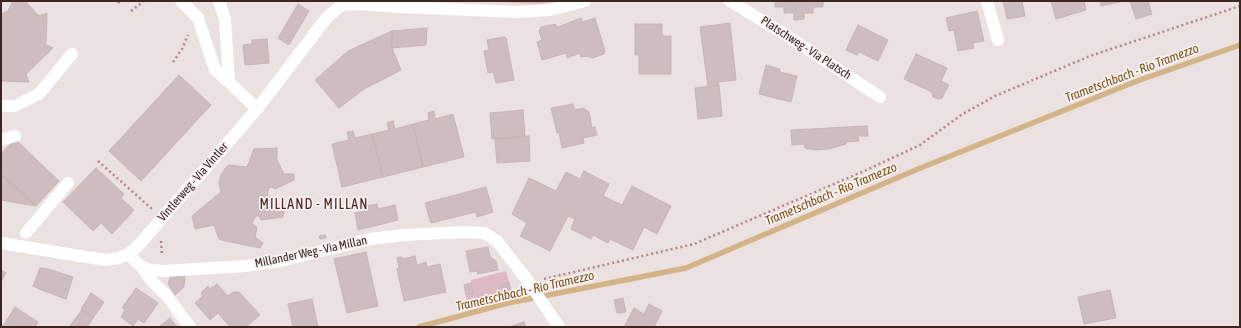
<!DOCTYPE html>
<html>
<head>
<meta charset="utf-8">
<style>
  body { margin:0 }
  #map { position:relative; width:1241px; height:328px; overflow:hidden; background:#ece1e1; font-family:"Asap Condensed",sans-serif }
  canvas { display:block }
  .frame { position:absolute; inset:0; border:2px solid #3d2621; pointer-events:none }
</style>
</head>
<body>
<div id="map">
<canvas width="1241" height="328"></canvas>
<div class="frame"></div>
</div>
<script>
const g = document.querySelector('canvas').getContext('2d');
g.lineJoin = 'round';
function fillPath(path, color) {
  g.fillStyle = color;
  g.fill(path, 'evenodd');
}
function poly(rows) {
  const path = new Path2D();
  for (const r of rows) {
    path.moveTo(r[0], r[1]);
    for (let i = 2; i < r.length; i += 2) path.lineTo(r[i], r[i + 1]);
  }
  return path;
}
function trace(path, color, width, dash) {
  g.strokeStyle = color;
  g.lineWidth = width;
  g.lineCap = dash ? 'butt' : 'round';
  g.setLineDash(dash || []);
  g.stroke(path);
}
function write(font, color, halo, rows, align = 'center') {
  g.font = font + ' "Asap Condensed",sans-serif';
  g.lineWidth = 3.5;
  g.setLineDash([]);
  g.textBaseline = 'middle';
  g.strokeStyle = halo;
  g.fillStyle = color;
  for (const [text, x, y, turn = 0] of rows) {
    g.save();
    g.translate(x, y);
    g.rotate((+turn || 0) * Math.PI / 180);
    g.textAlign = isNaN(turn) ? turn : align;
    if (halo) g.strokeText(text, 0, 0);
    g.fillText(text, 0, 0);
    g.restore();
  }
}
fillPath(poly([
  [475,1,556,1,540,4],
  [506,271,512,292,467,303,466,295,473,293,471,280]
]), '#ddb9c4');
trace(poly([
  [419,327,508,303,686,268,918,169,1137,81,1240,45]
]), '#d2b488', 5.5);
const building = poly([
  [13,1,25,1,39,16,47,13,46,45,53,48,26,74,29,82,1,81,1,14,8,11,13,1],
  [775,1,823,1,823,7,813,7,813,13,804,13,804,19,794,20,794,13,784,13,784,7,775,7,775,1],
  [1003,1,1022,1,1025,16,1007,19,1003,1],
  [1051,1,1084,1,1086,10,1056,19,1051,1],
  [1100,1,1124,1,1101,6,1100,1],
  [1130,1,1148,1,1152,14,1136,19,1130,1],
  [298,4,309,11,289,45,278,38,298,4],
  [977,11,984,41,973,43,974,48,958,51,954,30,949,31,946,18,977,11],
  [581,18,582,22,595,18,605,51,604,54,592,58,587,56,581,57,580,53,567,58,566,53,542,60,537,42,542,40,539,31,541,27,555,24,558,27,581,18],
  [730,23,736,80,718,82,719,85,708,87,700,27,730,23],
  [635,24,662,24,662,36,671,36,671,74,639,74,639,55,635,55,635,24],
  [858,25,888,40,878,61,859,52,857,55,846,50,858,25],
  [427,28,426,45,392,48,392,31,427,28],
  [392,31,392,48,401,70,364,89,339,108,315,80,348,51,392,31],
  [504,37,506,38,514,80,496,83,493,72,488,73,484,51,489,50,487,40,504,37],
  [267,39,269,63,245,65,243,45,252,44,252,40,267,39],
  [916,54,947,68,941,81,949,85,942,98,938,99,933,97,932,92,904,79,916,54],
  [766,65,780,69,780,72,797,76,791,102,759,94,766,65],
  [179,75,211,105,141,181,109,151,179,75],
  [719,85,722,116,698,119,695,88,719,85],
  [573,104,575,110,583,108,589,112,592,128,595,127,597,135,583,138,584,143,562,148,559,132,557,133,551,108,573,104],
  [523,110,525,137,492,139,490,113,523,110],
  [434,111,435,119,453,114,464,157,423,167,413,124,429,120,428,113,434,111],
  [393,121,395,129,413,124,423,167,383,177,372,134,389,130,387,123,393,121],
  [867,126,868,136,858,136,859,141,846,142,846,144,829,149,815,150,805,148,804,144,792,145,791,130,867,126],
  [353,131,355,138,372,134,383,177,342,187,332,144,349,140,347,132,353,131],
  [529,136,530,161,497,163,495,139,529,136],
  [15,139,59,181,36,206,1,174,1,154,15,139],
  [277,148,277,158,276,158,284,174,294,174,294,180,275,189,272,187,269,188,267,195,274,199,275,208,284,211,283,217,261,220,259,216,256,216,252,223,257,227,255,237,263,243,260,248,221,240,219,239,214,225,195,229,192,216,221,192,219,183,221,174,228,165,247,167,254,149,277,148],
  [96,168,124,194,121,198,134,210,112,234,101,223,93,231,63,202,96,168],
  [584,171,609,184,603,196,622,205,632,186,671,206,657,234,644,227,633,250,610,239,608,243,593,235,591,239,571,229,575,219,568,216,550,251,520,236,527,223,512,214,529,178,556,191,566,172,580,179,584,171],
  [1,174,36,206,1,200,1,174],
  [486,187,493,212,477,217,476,212,431,223,425,203,486,187],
  [377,204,378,209,395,205,398,220,358,230,355,213,366,211,365,206,377,204],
  [325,235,326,238,320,239,319,236,325,235],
  [488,247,490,257,496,261,498,270,478,274,477,271,470,272,466,251,488,247],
  [366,252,378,306,347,313,334,259,366,252],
  [415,256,417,265,426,262,427,267,440,264,446,292,404,301,397,269,399,268,397,258,402,257,402,259,415,256],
  [40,268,48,269,73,277,66,299,39,289,33,286,40,268],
  [1,270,6,273,1,282,1,270],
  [171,275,185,275,184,287,175,295,168,284,171,275],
  [509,282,511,291,504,293,502,284,509,282],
  [471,283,473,293,466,295,464,285,471,283],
  [217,284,228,296,233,292,239,292,260,315,246,327,230,327,218,313,210,320,195,303,203,296,201,293,208,286,210,289,217,284],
  [136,288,158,303,144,323,138,319,133,326,121,317,125,310,122,308,136,288],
  [1110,290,1116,318,1084,324,1078,297,1110,290],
  [91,293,104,302,94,317,81,309,91,293],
  [623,298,626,312,617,313,614,300,623,298],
  [312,299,318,327,293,327,288,304,312,299],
  [649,304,662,311,654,327,624,327,634,308,644,314,649,304],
  [15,307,38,322,35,327,23,326,22,327,5,327,3,326,15,307],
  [82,310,94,317,87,327,69,327,82,310],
  [170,318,177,327,159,327,170,318],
  [524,322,526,327,509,327,524,322]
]);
fillPath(building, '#cdbdbe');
trace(building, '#c6b4b3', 1);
trace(poly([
  [118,3,120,1],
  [131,11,144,1],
  [173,62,182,49,188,35],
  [98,161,152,209],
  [161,241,162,256],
  [544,279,694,244,862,172,920,145,961,115,995,96,1090,56,1240,6]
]), '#b08781', 2.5, [2, 3]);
trace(poly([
  [181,1,198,18,215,70,229,82,257,109],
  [219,1,225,19,229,82],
  [730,1,789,37,880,97],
  [987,1,998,40],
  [1,106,15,106,39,94,72,54],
  [1,140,15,136],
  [26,233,68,183],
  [1,243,80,256,106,260,119,258,128,254,137,247,257,109,328,16,342,5,360,4,399,7,518,12,550,10,585,1],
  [128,254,142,267,151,270,164,271,246,266,281,261,370,239,404,235,465,232,484,233,491,237,497,241,528,281,559,327],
  [142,267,150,279,167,296,190,327]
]), '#fff', 12);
write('12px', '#3d2621', '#f8f1f2', [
  ["Platschweg - Via Platsch",806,48,33],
  ["Vintlerweg - Via Vintler",193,182,-49],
  ["Millander Weg - Via Millan",311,252,-12]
]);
write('italic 13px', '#7a541a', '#f8f1f2', [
  ["Trametschbach - Rio Tramezzo",1132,73,-21],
  ["Trametschbach - Rio Tramezzo",831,194,-23],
  ["Trametschbach - Rio Tramezzo",525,291,-13]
]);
g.letterSpacing = '1px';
write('14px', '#4f261d', '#f8f1f2', [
  ["MILLAND - MILLAN",314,205]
]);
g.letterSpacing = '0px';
</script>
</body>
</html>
